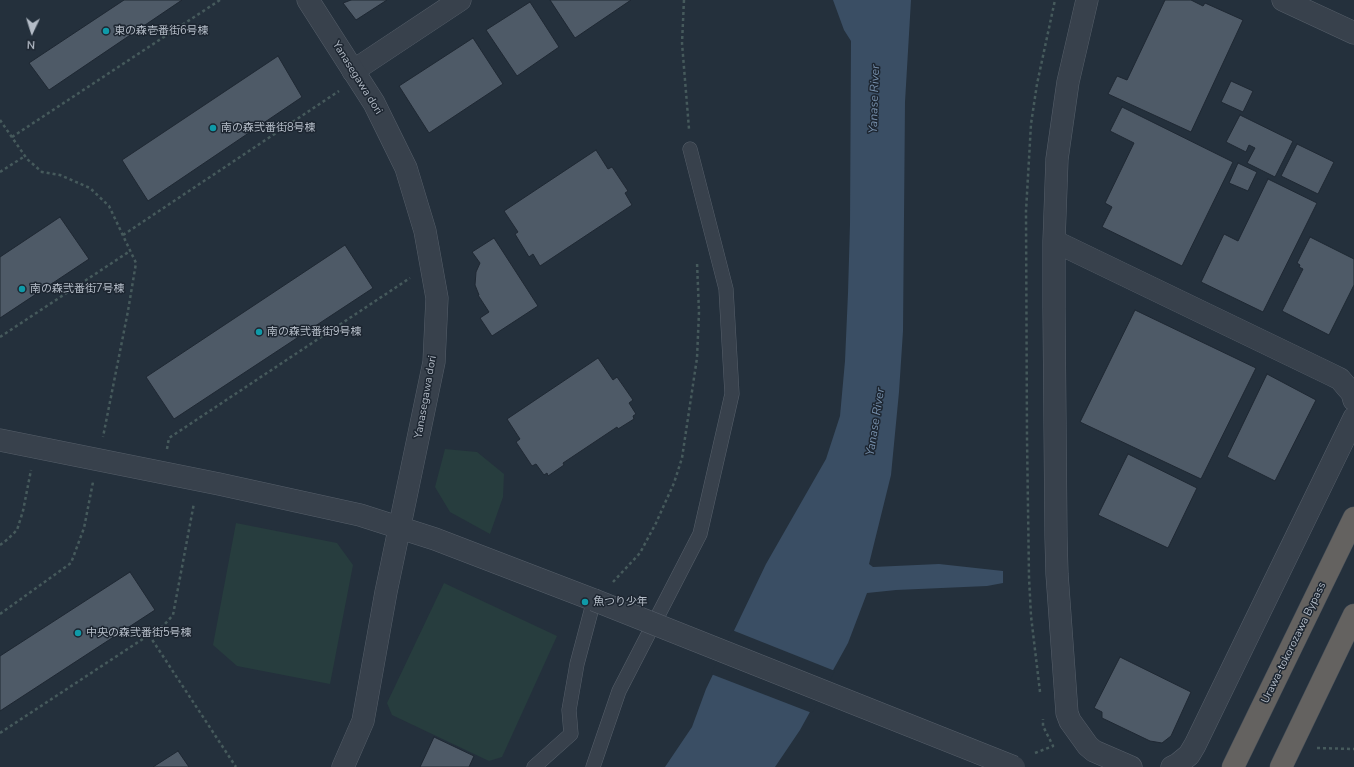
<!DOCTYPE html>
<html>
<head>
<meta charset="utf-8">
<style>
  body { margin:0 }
  #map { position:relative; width:1354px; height:767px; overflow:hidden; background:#24303c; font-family:"Nunito Sans",sans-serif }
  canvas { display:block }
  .north { position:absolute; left:12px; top:12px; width:40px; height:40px; -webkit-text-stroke:3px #1d2631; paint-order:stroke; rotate:184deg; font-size:11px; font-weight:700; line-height:16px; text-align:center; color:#b4bcc7 }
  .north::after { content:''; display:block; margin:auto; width:14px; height:18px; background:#b4bcc7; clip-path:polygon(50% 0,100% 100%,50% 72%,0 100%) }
</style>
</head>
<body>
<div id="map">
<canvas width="1354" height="767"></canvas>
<div class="north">N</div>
</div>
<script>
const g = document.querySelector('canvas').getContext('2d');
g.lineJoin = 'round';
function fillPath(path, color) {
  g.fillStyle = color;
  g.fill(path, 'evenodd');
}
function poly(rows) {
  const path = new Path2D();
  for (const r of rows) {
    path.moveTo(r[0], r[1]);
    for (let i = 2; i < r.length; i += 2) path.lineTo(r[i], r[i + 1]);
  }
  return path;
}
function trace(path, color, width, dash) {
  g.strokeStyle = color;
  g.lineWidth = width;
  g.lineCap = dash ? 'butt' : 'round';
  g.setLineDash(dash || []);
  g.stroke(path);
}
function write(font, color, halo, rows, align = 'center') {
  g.font = font + ' "Nunito Sans","Noto Sans JP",sans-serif';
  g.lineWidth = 3;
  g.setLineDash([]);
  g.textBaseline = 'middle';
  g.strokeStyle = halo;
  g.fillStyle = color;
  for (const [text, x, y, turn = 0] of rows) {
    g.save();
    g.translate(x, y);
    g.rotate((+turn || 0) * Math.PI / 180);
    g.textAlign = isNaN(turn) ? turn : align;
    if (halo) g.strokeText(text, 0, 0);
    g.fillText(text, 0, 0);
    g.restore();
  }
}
fillPath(poly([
  [445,449,477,452,504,474,503,497,490,534,450,512,435,487],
  [236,523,337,543,353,565,330,684,237,666,213,645],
  [444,583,557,636,502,757,489,761,392,715,387,703]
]), '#273d3e');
fillPath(poly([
  [833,0,911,0,905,102,903,331,899,392,891,475,869,564,873,567,939,564,1003,571,1003,583,987,586,896,590,867,593,848,643,800,730,775,767,665,767,692,727,706,689,766,564,826,459,840,416,845,361,848,293,850,224,851,41,844,30]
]), '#3a4e64');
fillPath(poly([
  [732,630,835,671,812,713,711,674]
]), '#24303c');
const building = poly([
  [124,0,182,0,49,90,29,63,124,0],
  [351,0,387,0,356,20,343,3,351,0],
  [550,0,631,0,575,38,550,0],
  [1165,0,1191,0,1203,6,1205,3,1243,20,1191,132,1108,94,1117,76,1127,80,1165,0],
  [530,2,559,47,517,76,486,30,530,2],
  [473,38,503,84,429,133,399,86,473,38],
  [278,56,302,97,148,201,122,160,278,56],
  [1231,81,1253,91,1243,112,1221,102,1231,81],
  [1122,107,1233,162,1182,266,1102,227,1112,207,1105,203,1134,143,1110,131,1122,107],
  [1240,115,1293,141,1275,177,1247,163,1255,148,1249,145,1246,152,1226,142,1240,115],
  [1297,144,1334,162,1318,194,1281,176,1297,144],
  [596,150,608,169,612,167,628,191,625,193,632,205,540,266,533,254,529,257,515,234,518,232,504,211,596,150],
  [1238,163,1257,172,1248,191,1229,183,1238,163],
  [1268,179,1317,203,1263,312,1201,282,1224,234,1238,241,1268,179],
  [60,217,89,259,0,318,0,257,60,217],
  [1310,237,1354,259,1354,285,1329,335,1282,311,1303,269,1299,267,1300,265,1297,263,1310,237],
  [494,238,538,306,492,336,480,318,489,312,478,295,479,295,475,285,476,272,480,263,472,252,494,238],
  [345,245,373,288,174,419,146,377,345,245],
  [1135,310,1256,368,1201,479,1080,422,1135,310],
  [598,358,613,380,617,377,633,400,629,403,636,414,633,416,634,419,618,429,617,427,563,463,564,465,548,476,547,473,544,475,536,464,532,466,516,442,520,439,507,419,598,358],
  [1267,374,1316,400,1275,481,1227,457,1267,374],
  [1128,454,1197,488,1168,548,1098,515,1128,454],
  [130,572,155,610,0,711,0,656,130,572],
  [1120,657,1191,692,1171,736,1162,743,1150,741,1102,718,1102,712,1094,708,1120,657],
  [434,737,474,756,469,767,420,767,434,737],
  [178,751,189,767,153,767,178,751]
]);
fillPath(building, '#4e5a67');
trace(building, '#1f2833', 1);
const service = poly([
  [534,767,571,734,569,710,577,664,594,600],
  [593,767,619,691,700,534,732,394,726,289,690,149]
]);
const minor = poly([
  [353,71,460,0]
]);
const tertiary = poly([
  [308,0,374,103,406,168,425,231,437,298,434,362,386,592,363,721,343,767],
  [1087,0,1068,82,1057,159,1054,241,1054,308,1056,537,1057,574,1067,713,1070,721,1088,746,1094,751,1131,767],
  [1283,0,1354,33],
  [1054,241,1332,375,1340,379,1345,385,1352,393,1354,400],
  [0,440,219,484,360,515,435,539,594,600],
  [1172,767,1178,764,1189,755,1195,745,1354,418]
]);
const trunk = poly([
  [1233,767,1354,518],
  [1281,767,1354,615]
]);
trace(service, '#565f6a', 15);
trace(minor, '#565f6a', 23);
trace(tertiary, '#565f6a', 23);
trace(trunk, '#434c57', 23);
trace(poly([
  [684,0,682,43,689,129],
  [0,120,27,159,42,172,60,175,90,188,109,206,136,263,128,311,103,437],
  [12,137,220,0],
  [0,172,25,156],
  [123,235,339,91],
  [0,337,130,251],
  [167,449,169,438,410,278],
  [0,545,8,539,17,530,23,511,31,470],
  [613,582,640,553,656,523,674,483,682,458,697,358,699,312,697,262],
  [0,614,71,563,84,528,93,482],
  [149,635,236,767],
  [1040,692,1031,616,1029,577,1027,438,1026,211,1031,124,1037,84,1055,0],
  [0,733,164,625,173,615,194,503],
  [1317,748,1354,749],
  [1035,753,1053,746,1043,726,1043,719]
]), '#465a5c', 2.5, [3, 3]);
trace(service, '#38414c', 14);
trace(minor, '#38414c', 22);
trace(tertiary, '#38414c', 22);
trace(trunk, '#646260', 22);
const tertiaryBridge = poly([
  [594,600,1014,767]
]);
trace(tertiaryBridge, '#565f6a', 23, []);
trace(tertiaryBridge, '#38414c', 22);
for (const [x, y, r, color] of [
  [106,31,4,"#0f9aa8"],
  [213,128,4,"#0f9aa8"],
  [22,289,4,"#0f9aa8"],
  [259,332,4,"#0f9aa8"],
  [585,602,4,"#0f9aa8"],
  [78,633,4,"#0f9aa8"]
]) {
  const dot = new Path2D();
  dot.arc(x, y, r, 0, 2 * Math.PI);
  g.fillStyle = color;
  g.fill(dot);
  trace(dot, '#1d2631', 1.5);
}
write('11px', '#b4bcc7', '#1d2631', [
  ["東の森壱番街6号棟",114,31],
  ["南の森弐番街8号棟",221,128],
  ["南の森弐番街7号棟",30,289],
  ["南の森弐番街9号棟",267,332],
  ["魚つり少年",593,602],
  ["中央の森弐番街5号棟",86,633]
], 'left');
write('11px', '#b4bcc7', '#1d2631', [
  ["Yanasegawa dori",357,78,58],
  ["Yanasegawa dori",426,397,-80],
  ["Urawa-tokorozawa Bypass",1294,643,-64]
]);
write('italic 12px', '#758eaa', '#1d2631', [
  ["Yanase River",875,99,-88],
  ["Yanase River",876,422,-81]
]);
</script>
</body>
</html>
